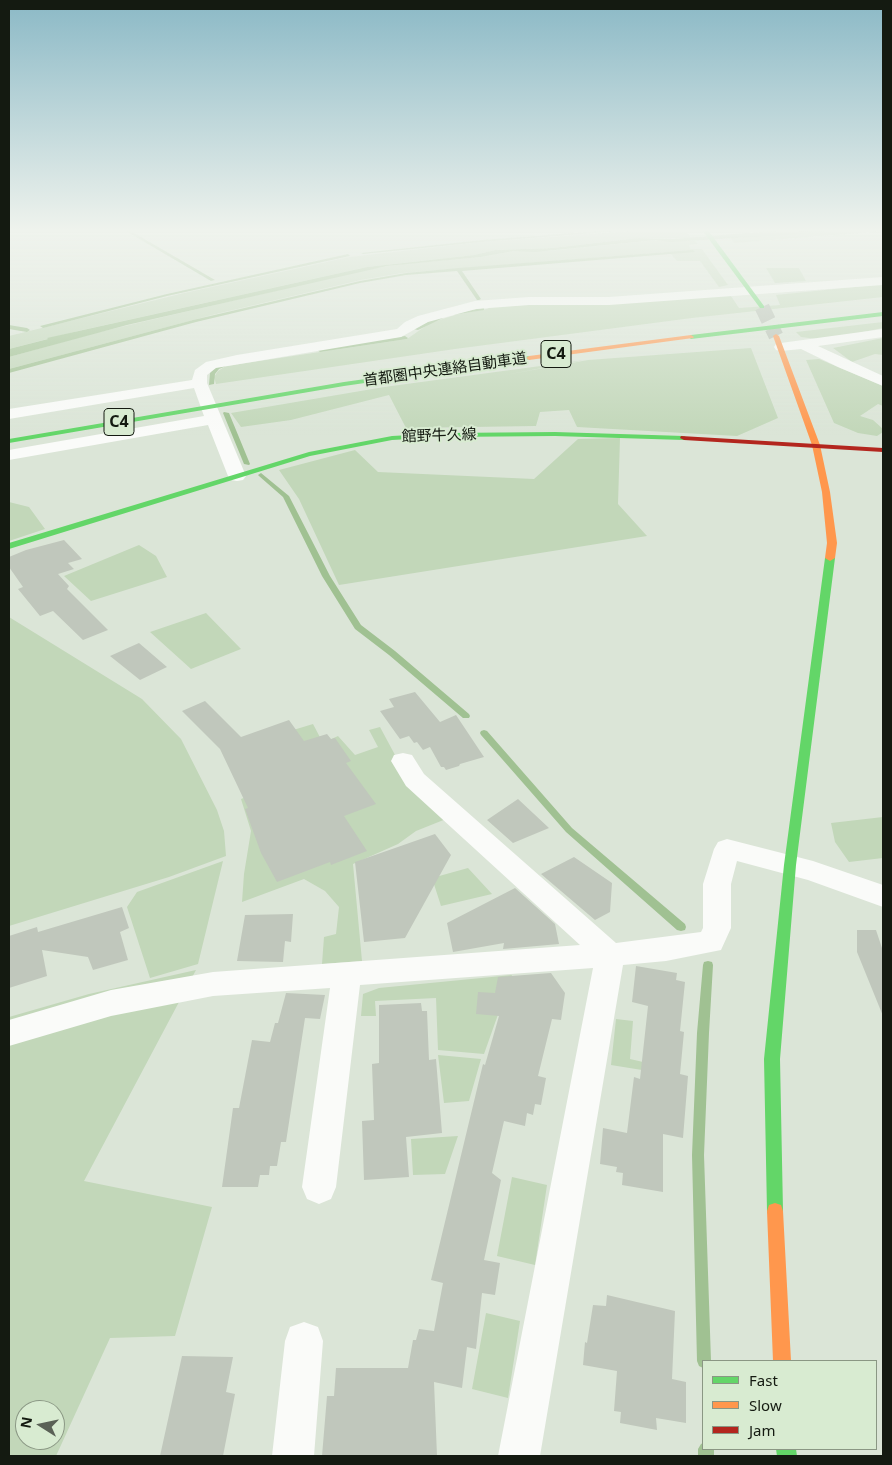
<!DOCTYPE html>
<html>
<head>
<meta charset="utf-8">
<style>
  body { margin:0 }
  #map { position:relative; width:892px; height:1465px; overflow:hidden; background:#dbe5d7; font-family:"Noto Sans",sans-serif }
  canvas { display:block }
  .frame { position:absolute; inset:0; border:10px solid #141a11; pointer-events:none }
  .legend { position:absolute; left:702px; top:1360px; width:175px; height:90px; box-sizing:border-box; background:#d8ebd1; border:1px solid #8a9784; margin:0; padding:6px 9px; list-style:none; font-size:15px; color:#141a11 }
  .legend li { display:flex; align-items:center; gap:10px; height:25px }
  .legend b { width:25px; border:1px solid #8a9784 }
  .north { position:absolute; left:15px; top:1400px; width:50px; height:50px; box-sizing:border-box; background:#d8ebd1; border:1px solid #8a9784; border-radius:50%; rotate:280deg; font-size:14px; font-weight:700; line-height:20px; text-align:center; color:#141a11 }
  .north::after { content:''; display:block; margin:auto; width:18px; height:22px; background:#5a6156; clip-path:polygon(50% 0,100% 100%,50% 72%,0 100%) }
</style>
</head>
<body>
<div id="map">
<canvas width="892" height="1465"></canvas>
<div class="frame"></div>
<ul class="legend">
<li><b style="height:6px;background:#63d668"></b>Fast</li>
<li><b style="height:6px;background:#ff974d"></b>Slow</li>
<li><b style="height:6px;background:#b3261e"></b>Jam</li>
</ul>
<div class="north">N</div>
</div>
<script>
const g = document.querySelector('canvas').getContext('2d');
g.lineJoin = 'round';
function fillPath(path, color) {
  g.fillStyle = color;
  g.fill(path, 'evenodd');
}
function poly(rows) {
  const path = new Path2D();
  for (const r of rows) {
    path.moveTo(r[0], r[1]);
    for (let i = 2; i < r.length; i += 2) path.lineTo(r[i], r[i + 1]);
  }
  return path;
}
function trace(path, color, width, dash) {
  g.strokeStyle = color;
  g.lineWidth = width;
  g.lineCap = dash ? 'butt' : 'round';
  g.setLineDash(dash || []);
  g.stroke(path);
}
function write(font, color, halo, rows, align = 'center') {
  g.font = font + ' "Noto Sans","Noto Sans JP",sans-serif';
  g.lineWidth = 4;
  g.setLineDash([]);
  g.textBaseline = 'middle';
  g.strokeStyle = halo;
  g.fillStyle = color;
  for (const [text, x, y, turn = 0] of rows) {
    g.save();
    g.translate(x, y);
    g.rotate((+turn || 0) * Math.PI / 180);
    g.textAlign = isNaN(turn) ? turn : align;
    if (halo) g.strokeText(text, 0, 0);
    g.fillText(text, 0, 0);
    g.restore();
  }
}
fillPath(poly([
  [645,230,684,230,692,238,638,238,552,248,495,250,474,255,367,267,78,331,9,349,9,336,184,293,349,257,481,242],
  [841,230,883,231,734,243,731,238],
  [657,240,695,241,698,244,689,245,691,249,702,249,728,285,719,287,700,261,677,261,669,252,402,273,361,280,212,315,9,369,9,357,95,333,368,269,403,264,481,257,514,251,547,251],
  [766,268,799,268,806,281,775,283],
  [883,284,883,297,692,318,455,349,216,384,214,377,218,371,226,366,407,339,430,323,455,315,487,309,490,307,729,293,739,308,780,305,776,295],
  [883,322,883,328,824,340,801,337,796,332],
  [883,338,883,355,875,354,852,362,833,348],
  [751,348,778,418,737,436,577,427,569,410,540,412,536,426,406,428,389,395,291,420,241,427,231,413,384,387,585,360,505,375,588,360],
  [819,359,883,386,883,406,878,404,860,416,873,420,883,429,883,432,877,436,858,433,834,423,806,360],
  [620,438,618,504,647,536,339,585,299,499,279,470,355,450,378,472,534,479,578,439],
  [9,502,29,507,45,529,9,541],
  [139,545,156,556,167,577,91,601,64,576],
  [206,613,241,649,191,669,150,632],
  [9,617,142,699,181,739,217,810,224,831,226,856,169,877,9,926],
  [313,724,323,743,338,736,355,755,378,747,369,730,380,727,409,781,446,819,416,831,398,844,353,864,362,961,322,964,324,937,336,934,339,907,325,891,304,879,242,902,244,874,251,831,241,799,280,785,267,738],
  [883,817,883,858,849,862,835,842,831,823],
  [223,861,198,964,150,978,127,907,137,892],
  [468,868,492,894,441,906,432,878],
  [196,970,84,1181,212,1207,175,1336,110,1338,56,1456,9,1456,9,1017,89,994],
  [25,1410,55,1410,55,1440,25,1440],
  [512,975,484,1054,438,1050,436,998,375,1001,376,1016,361,1016,363,994,379,988],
  [616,1019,633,1021,630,1059,643,1062,642,1070,611,1065],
  [438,1055,481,1059,469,1101,444,1103],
  [458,1136,445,1174,413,1175,411,1139],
  [512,1177,547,1185,535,1265,497,1256],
  [486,1313,520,1321,508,1398,472,1389]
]), '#c2d7b9');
fillPath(poly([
  [762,230,782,232,841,230,785,235,670,242,657,240,535,252,514,251,481,257,387,266,127,325,9,357,9,349,48,339,47,338,367,267,474,255,495,250,552,248,638,238,672,239,747,233,762,232]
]), '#a0c192');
fillPath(poly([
  [124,230,129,230,215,280,211,281,124,230],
  [612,230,631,230,482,242,363,254,361,253,482,240,612,230],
  [693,250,695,252,462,271,481,299,479,300,477,300,457,271,406,275,360,283,196,322,9,373,9,369,193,320,360,281,406,273,458,268,693,250],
  [348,254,350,256,167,296,43,328,40,326,167,294,348,254],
  [482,308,484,308,484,310,453,315,451,314,482,308],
  [441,315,443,316,443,318,418,330,413,329,441,315],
  [9,325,27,328,30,330,27,332,9,329,9,325],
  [405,336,408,338,407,339,320,352,317,350,320,348,405,336],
  [226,363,231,364,219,369,215,374,214,384,209,385,210,373,215,367,226,363],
  [224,412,229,413,250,464,249,465,244,464,223,413,224,412],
  [261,473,289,496,330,576,361,625,395,651,469,714,470,716,469,718,463,718,389,655,355,629,322,576,283,497,259,476,258,475,261,473],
  [484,730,487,731,572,828,685,924,686,927,685,930,681,931,677,930,566,832,481,735,480,733,481,731,484,730],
  [708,961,712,962,713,965,709,1033,704,1155,711,1361,703,1361,703,1368,699,1366,697,1361,692,1155,697,1033,703,965,704,962,708,961],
  [703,1443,703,1449,714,1449,714,1456,698,1456,698,1449,701,1444,703,1443]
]), '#a0c192');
fillPath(poly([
  [64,540,82,559,68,563,74,569,58,574,69,586,67,589,108,630,83,640,53,611,40,616,18,589,23,587,9,567,9,557,26,550],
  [139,643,167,667,140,680,110,656],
  [415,692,440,722,456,715,484,757,460,764,459,766,446,770,444,767,441,767,430,747,423,750,417,742,414,743,409,736,400,739,380,711,394,707,389,699],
  [205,701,241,737,289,720,304,741,327,734,331,739,335,738,351,761,346,763,376,804,344,816,367,851,331,865,330,862,277,882,261,853,245,809,248,808,220,749,182,711],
  [518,799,549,828,513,843,487,820],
  [435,834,451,855,405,938,364,942,355,862],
  [574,857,612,883,610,912,595,920,541,874],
  [515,888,555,924,559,944,503,949,504,943,453,952,447,923],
  [122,907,129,928,120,932,128,960,93,970,88,957,42,950,47,976,9,988,9,936,37,927,38,932],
  [293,914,291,942,285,941,283,962,237,961,245,915],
  [857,930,876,930,883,951,883,1016,857,952],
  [636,966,677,973,676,980,685,982,680,1031,684,1032,680,1074,688,1076,683,1138,663,1134,663,1192,622,1185,623,1173,616,1172,617,1167,600,1164,603,1128,627,1133,634,1077,640,1079,648,1006,632,1002],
  [551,973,565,993,561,1020,552,1019,538,1076,546,1078,541,1105,535,1104,533,1115,527,1113,525,1126,504,1121,492,1173,501,1180,484,1260,500,1263,495,1295,482,1293,476,1349,467,1347,462,1388,434,1382,437,1456,322,1456,327,1396,334,1396,336,1368,408,1368,413,1340,416,1340,419,1329,434,1331,443,1283,431,1280,483,1064,485,1065,499,1016,476,1014,478,992,495,993,498,977],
  [286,993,325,995,320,1019,305,1018,286,1142,281,1142,277,1166,270,1166,269,1175,260,1175,258,1187,222,1187,233,1108,239,1108,252,1040,270,1042,275,1023,278,1023],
  [421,1003,422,1011,427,1011,429,1060,436,1059,442,1133,406,1137,409,1177,364,1180,362,1121,374,1120,372,1064,379,1063,379,1005],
  [607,1295,675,1311,672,1379,686,1382,686,1423,656,1418,657,1430,620,1423,621,1412,614,1411,617,1371,583,1365,585,1342,587,1343,593,1305,606,1306],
  [182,1356,233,1357,226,1392,235,1394,223,1456,160,1456]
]), '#c0c7bc');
trace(poly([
  [762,307,776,336]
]), '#b3bcaf', 15, [15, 8]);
fillPath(poly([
  [883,277,883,285,609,305,529,305,476,309,428,322,401,337,216,368,207,375,207,383,246,476,243,480,237,481,231,480,228,476,208,425,9,460,9,450,204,416,194,388,9,419,9,409,192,380,195,370,206,362,237,355,397,329,405,322,418,316,475,301,529,297,609,297,883,277],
  [883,329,883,337,818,346,883,376,883,386,838,367,801,349,781,351,776,350,774,347,776,344,781,343,883,329],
  [403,753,412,755,424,774,616,943,701,932,703,928,703,884,714,849,718,842,727,839,813,861,883,885,883,907,808,880,737,861,731,884,731,928,721,950,666,961,623,965,540,1456,498,1456,593,968,360,985,336,1187,331,1199,319,1204,307,1199,302,1187,330,988,213,996,111,1016,9,1046,9,1020,111,990,213,972,580,945,406,786,391,761,394,755,403,753],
  [304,1322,318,1327,323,1341,314,1456,272,1456,285,1341,290,1327,304,1322]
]), '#fafbf9');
fillPath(poly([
  [702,230,708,230,764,306,764,308,760,308,702,230],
  [883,312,883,316,691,339,688,337,691,335,883,312],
  [529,356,531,357,531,359,344,386,9,443,9,439,344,382,529,356],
  [555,432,684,436,688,438,684,440,555,436,446,437,392,440,310,456,9,549,9,543,309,452,392,436,446,433,555,432],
  [830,555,835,558,796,865,780,1059,783,1211,781,1217,775,1219,769,1217,767,1211,764,1059,784,865,825,558,830,555],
  [776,1449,796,1449,797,1456,777,1456,776,1449]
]), '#63d668');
fillPath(poly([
  [776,334,779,336,820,445,830,492,837,543,835,558,830,561,825,558,827,543,822,492,812,445,773,336,776,334],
  [691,335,694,337,693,338,529,360,526,358,529,356,691,335],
  [775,1203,781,1205,783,1211,791,1361,773,1361,767,1211,769,1205,775,1203]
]), '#ff974d');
fillPath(poly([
  [681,436,883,448,883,452,684,440,680,438,681,436]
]), '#b3261e');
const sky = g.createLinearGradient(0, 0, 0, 435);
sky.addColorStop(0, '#8bb9c6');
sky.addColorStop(0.53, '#eff3ed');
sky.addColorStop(1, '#eff3ed00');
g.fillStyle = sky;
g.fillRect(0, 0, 892, 435);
write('15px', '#141a11', '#d8ebd1', [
  ["首都圏中央連絡自動車道",445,370,-8],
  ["館野牛久線",439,436,-2]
]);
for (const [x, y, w] of [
  [556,354,30],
  [119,422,30]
]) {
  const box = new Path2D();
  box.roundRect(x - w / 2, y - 13.5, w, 27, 4);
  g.fillStyle = '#d8ebd1';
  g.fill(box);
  trace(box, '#141a11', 1);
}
write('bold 16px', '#141a11', null, [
  ["C4",556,354],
  ["C4",119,422]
]);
</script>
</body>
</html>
